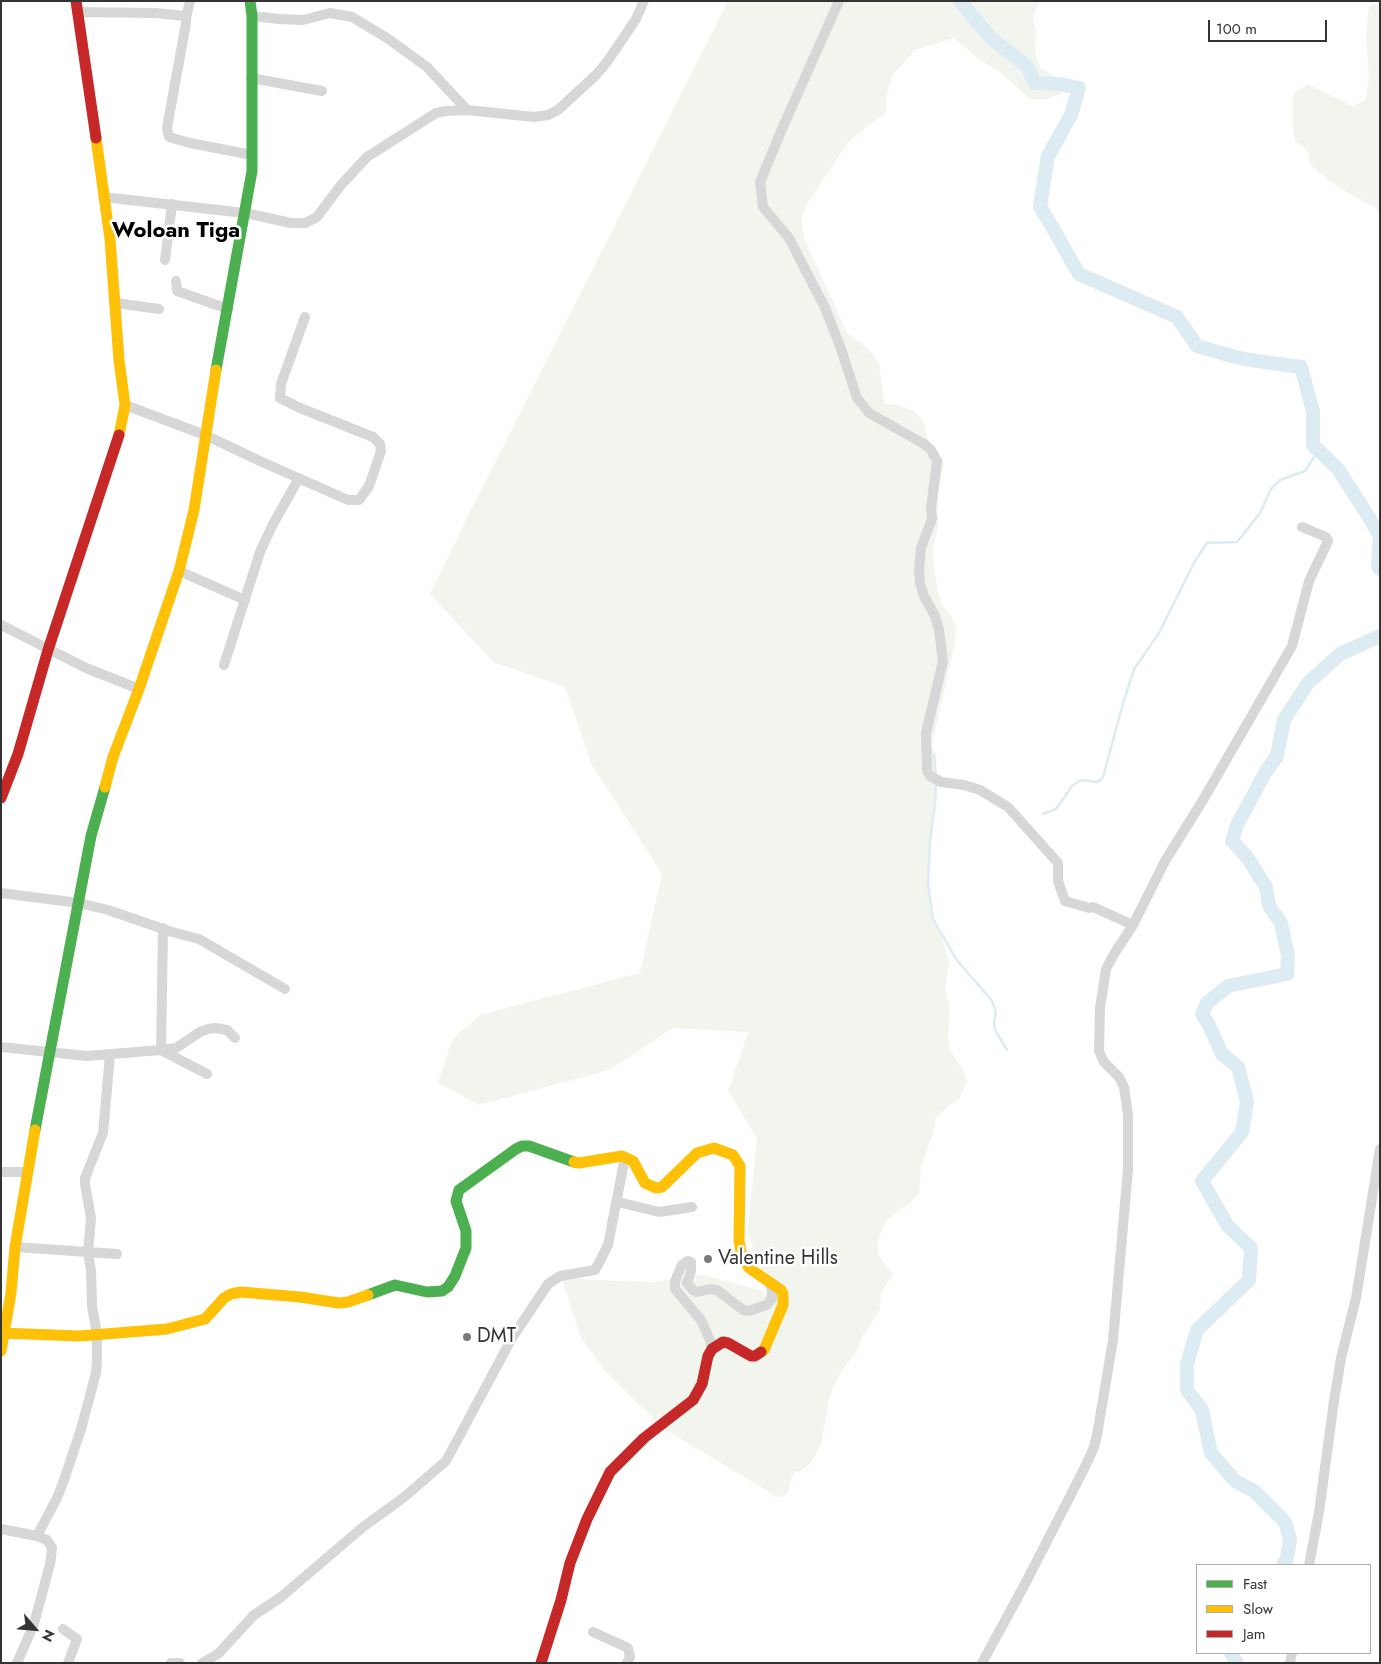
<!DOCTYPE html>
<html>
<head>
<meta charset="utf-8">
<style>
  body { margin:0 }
  #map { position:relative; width:1381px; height:1664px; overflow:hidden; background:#fff; font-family:Jost,sans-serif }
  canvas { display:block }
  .frame { position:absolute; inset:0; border:2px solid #333; pointer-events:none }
  .legend { position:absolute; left:1196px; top:1564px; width:175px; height:90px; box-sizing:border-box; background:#fff; border:1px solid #adadad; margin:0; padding:6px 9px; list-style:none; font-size:15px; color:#333 }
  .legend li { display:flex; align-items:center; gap:10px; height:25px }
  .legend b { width:25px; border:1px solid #adadad }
  .north { position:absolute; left:10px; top:1604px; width:50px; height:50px; -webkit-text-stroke:4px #fff; paint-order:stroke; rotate:117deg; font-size:14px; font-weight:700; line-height:20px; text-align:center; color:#333 }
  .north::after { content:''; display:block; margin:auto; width:18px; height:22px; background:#333; clip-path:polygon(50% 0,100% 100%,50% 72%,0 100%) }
  .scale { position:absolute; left:1208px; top:20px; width:119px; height:22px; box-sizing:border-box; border:2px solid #333; border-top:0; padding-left:6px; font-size:15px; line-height:18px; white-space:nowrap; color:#333; -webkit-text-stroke:4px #fff; paint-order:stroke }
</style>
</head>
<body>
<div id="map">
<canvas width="1381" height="1664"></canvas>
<div class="frame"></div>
<ul class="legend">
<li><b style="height:6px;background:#4caf50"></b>Fast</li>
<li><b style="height:6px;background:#ffc107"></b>Slow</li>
<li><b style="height:6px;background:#c62828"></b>Jam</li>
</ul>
<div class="north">N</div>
<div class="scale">100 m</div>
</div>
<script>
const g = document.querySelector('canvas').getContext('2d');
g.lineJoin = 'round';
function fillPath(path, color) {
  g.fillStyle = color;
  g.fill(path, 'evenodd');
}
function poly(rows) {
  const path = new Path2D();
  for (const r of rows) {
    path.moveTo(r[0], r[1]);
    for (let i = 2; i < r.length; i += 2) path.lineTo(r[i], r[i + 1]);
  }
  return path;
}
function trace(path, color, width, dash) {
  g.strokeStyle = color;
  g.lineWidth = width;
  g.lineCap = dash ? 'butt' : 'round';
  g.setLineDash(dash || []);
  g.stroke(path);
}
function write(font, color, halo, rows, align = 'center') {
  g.font = font + ' Jost,sans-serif';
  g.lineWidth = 5;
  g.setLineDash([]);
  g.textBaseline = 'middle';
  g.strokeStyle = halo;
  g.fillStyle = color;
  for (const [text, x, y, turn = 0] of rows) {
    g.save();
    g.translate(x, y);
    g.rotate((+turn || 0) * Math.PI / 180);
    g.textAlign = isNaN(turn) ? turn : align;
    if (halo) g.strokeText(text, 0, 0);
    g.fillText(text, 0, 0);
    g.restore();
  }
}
fillPath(poly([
  [728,1,1041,1,1036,9,1033,20,1036,29,1035,51,1040,67,1054,76,1069,79,1071,81,1061,94,1043,100,1030,99,999,71,981,61,954,38,915,50,892,76,886,98,886,112,849,141,807,204,801,221,804,238,847,333,867,348,879,363,884,403,900,406,916,412,924,423,927,438,944,462,938,492,938,530,932,550,937,588,942,605,951,616,956,627,955,643,932,744,936,770,935,804,930,842,928,884,933,919,941,935,949,962,945,989,950,1010,948,1033,949,1048,963,1070,967,1082,959,1099,947,1107,936,1118,933,1132,921,1168,919,1193,910,1204,899,1210,888,1219,881,1232,877,1244,878,1255,893,1275,881,1293,880,1309,874,1319,863,1335,857,1351,841,1372,830,1395,821,1444,812,1462,803,1470,795,1472,791,1479,788,1493,779,1498,664,1429,603,1368,581,1338,561,1277,594,1280,654,1282,703,1275,789,1298,762,1275,748,1231,757,1138,728,1091,748,1032,673,1028,609,1070,479,1105,438,1083,452,1040,480,1015,640,973,662,874,592,765,565,687,493,662,430,594,468,516],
  [1380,3,1380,215,1375,207,1348,193,1328,180,1310,164,1308,151,1295,141,1293,127,1293,94,1308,84,1352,106,1365,101,1369,80,1366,35,1369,6]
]), '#f1f5ed');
trace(poly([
  [934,754,936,776],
  [936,784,935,804,930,842,928,884,933,919,956,959,992,1001,996,1012,994,1022,995,1030,1007,1050],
  [1043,814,1056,809,1072,786,1081,780,1098,782,1103,777,1122,707,1134,669,1159,633,1195,561,1207,543,1237,542,1260,513,1271,489,1280,480,1305,471,1314,457,1317,449]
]), '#ddebf3', 2.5);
trace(poly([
  [960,1,991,38,1027,66,1035,83,1058,84,1079,88,1071,115,1048,156,1040,206,1079,274,1177,317,1197,346,1243,359,1301,367,1313,411,1313,445,1338,469,1367,514,1380,537,1378,566,1380,569],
  [1283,1565,1287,1558,1290,1539,1285,1522,1254,1491,1235,1481,1211,1453,1202,1410,1187,1390,1187,1364,1197,1330,1249,1280,1251,1248,1227,1225,1202,1181,1242,1132,1247,1102,1238,1067,1222,1054,1209,1025,1202,1014,1207,1003,1228,986,1287,974,1288,956,1281,923,1269,906,1266,887,1247,857,1232,841,1237,825,1266,771,1277,756,1284,720,1308,683,1340,654,1380,636],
  [1231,1653,1237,1663]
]), '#ddebf3', 14);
trace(poly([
  [839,1,782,129,760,182,763,207,789,238,825,308,840,346,857,398,869,413,924,444,931,450,937,461,931,509,932,519,921,548,919,569,920,583,924,596,935,616,939,630,943,661,926,733,927,771,930,776,941,782,964,785,980,790,1008,807,1058,863,1058,881,1065,901,1089,908,1093,907,1133,925],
  [77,12,156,13,184,16,186,18,186,23,167,128,169,137,190,143,252,155],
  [252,16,279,19,303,20,330,13,352,17,387,38,427,67,467,110],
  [186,18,190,1],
  [251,78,322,91],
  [103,197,245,213,291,223,305,223,317,217,341,185,367,157,436,113,446,111,467,110,534,117,548,115,558,110,596,75,607,62,636,19,644,1],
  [165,260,172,204],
  [176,281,177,291,228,309],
  [116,303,159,309],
  [125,405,205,435,262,462,348,500,359,500,369,486,381,451,380,444,373,437,300,408,280,398,281,384,305,317],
  [179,571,245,600],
  [1,625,86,668,139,689],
  [224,665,260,552,273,524,299,478],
  [1,893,79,903,108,910,172,932,199,939,285,989],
  [163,928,161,1050,176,1048,200,1032,208,1029,215,1028,227,1030,235,1038],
  [1,1047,87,1056,161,1050,207,1074],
  [1,1172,27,1172],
  [616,1203,622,1203,659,1212,692,1207],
  [15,1247,117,1254],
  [712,1349,710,1340,701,1320,675,1289,675,1281,682,1265,688,1261,691,1262,691,1271,687,1283,693,1290,697,1292,710,1289,717,1290,743,1310,749,1311,766,1305,772,1299,772,1291,769,1282],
  [1,1529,37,1536,47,1540,52,1548,50,1564,34,1624,17,1663],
  [37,1536,57,1498,64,1480,81,1429,96,1373,97,1360,97,1334,92,1306,91,1271,88,1252,91,1218,85,1184,85,1178,103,1133,110,1055],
  [1309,1565,1319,1512,1334,1401,1341,1358,1356,1298,1380,1149],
  [63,1629,77,1639,68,1663],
  [593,1632,628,1648,630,1657,627,1663],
  [171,1663,180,1663],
  [202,1663,218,1654,254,1615,281,1597,363,1527,403,1498,446,1461,512,1338,548,1284,560,1276,595,1270,601,1259,608,1245,625,1157],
  [982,1663,1025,1584,1085,1467,1094,1447,1097,1435,1113,1340,1128,1169,1128,1115,1124,1087,1119,1077,1104,1062,1099,1051,1100,1008,1106,969,1114,954,1133,925,1165,861,1203,800,1292,646,1309,581,1328,541,1326,537,1302,527],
  [1290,1663,1292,1653]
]), '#d7d7d7', 10);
trace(poly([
  [216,370,252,171,252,16,250,1],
  [35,1130,91,836,105,787],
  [368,1295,395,1285,427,1292,442,1291,448,1287,455,1276,466,1248,466,1231,456,1201,459,1190,516,1149,522,1146,529,1146,574,1162]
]), '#4caf50', 11);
trace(poly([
  [96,138,110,239,119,360,125,405,119,435],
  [105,787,113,757,139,689,179,571,194,510,216,370],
  [574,1162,579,1163,622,1156,633,1161,645,1183,656,1188,662,1187,697,1153,714,1148,733,1155,740,1166,739,1241,742,1257,749,1268,781,1290,783,1294,783,1305,764,1350,761,1352],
  [1,1333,80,1336,167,1329,205,1319,224,1298,231,1294,241,1292,300,1297,339,1303,348,1302,368,1295],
  [1,1351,11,1293,15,1247,35,1130]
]), '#ffc107', 11);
trace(poly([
  [76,1,96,138],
  [1,798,18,754,48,650,119,435],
  [541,1663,561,1600,570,1563,587,1519,610,1472,644,1438,693,1400,702,1384,708,1356,712,1349,723,1342,728,1343,751,1356,755,1356,761,1352]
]), '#c62828', 11);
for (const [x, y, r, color] of [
  [708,1259,5,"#7a7a7a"],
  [467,1337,5,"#7a7a7a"]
]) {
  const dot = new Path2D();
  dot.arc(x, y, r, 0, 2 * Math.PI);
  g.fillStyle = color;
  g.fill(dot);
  trace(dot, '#fff', 2);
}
write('20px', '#333', '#fff', [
  ["Valentine Hills",718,1259],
  ["DMT",477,1337]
], 'left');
write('bold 22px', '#000', '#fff', [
  ["Woloan Tiga",176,232]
]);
</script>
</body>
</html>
